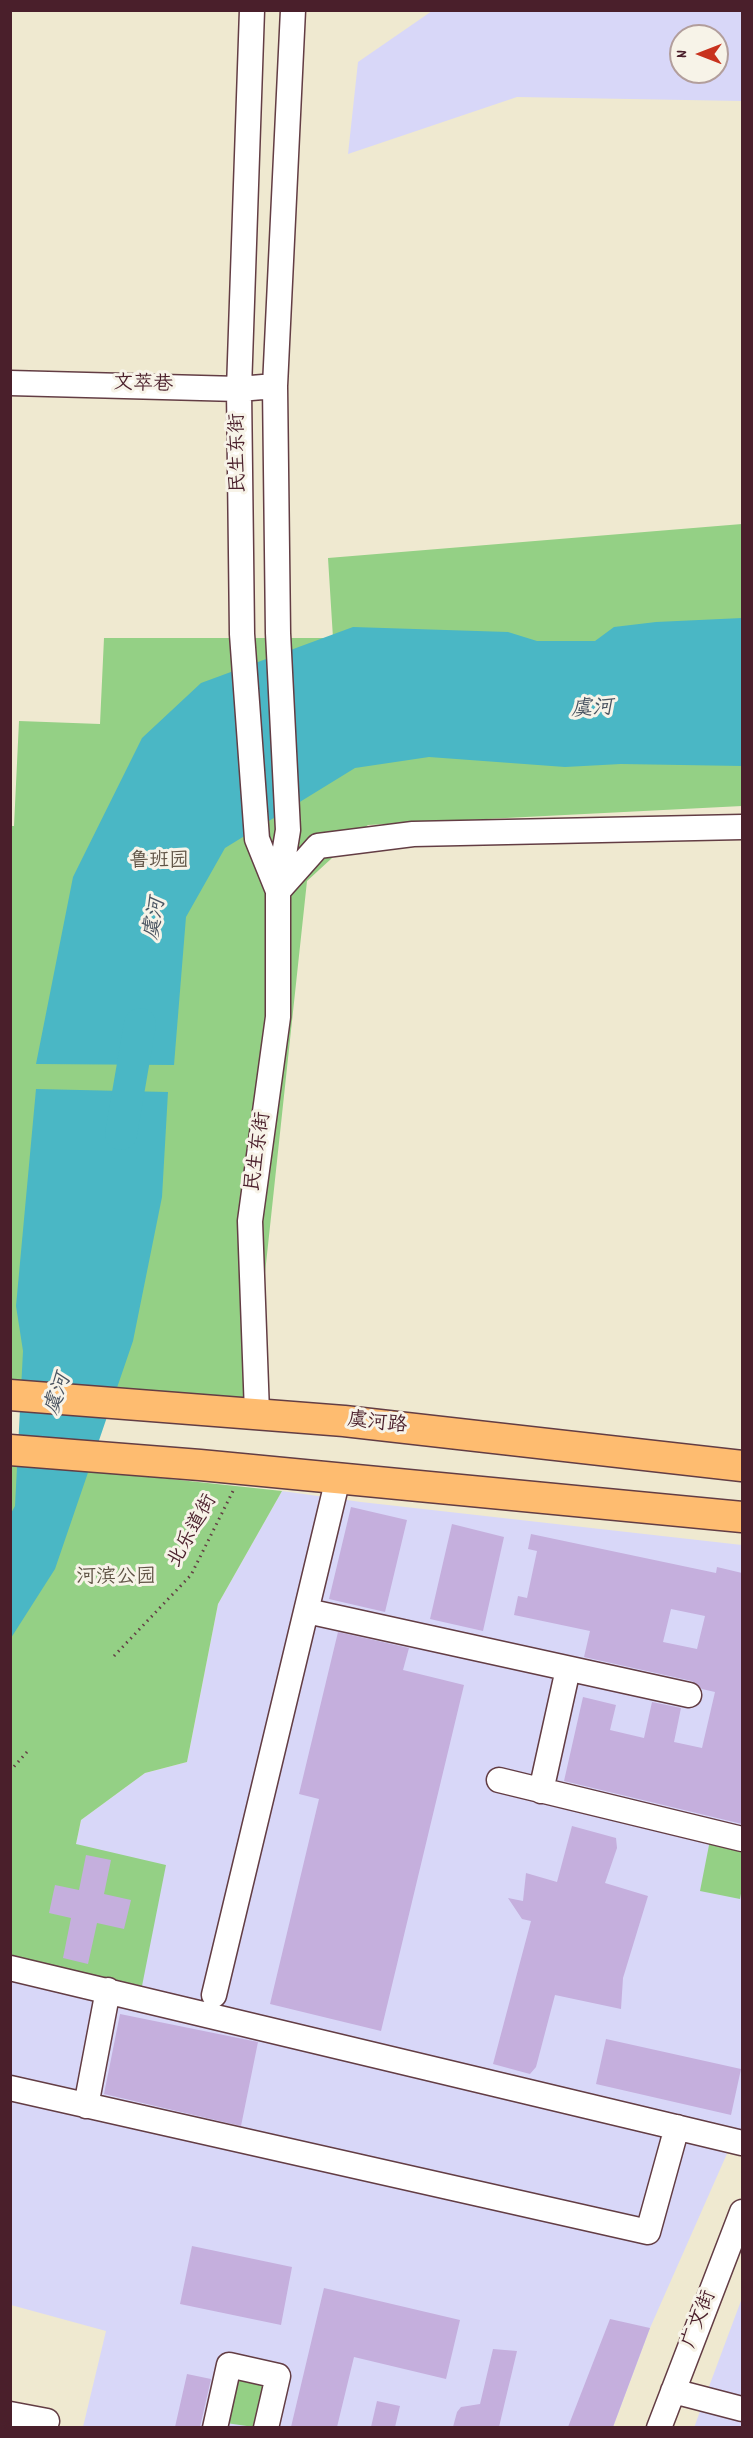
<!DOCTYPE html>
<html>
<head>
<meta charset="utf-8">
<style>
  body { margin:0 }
  #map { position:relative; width:753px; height:2438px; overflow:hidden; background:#efe9d0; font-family:Dekko,sans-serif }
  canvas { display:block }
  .frame { position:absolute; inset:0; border:12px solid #4a1f2b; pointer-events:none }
  .north { position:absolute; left:669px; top:24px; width:60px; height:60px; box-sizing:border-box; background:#f7f3e8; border:2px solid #b29e9c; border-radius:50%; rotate:270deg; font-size:16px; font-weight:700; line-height:24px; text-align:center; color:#4a1f2b }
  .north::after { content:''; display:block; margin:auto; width:21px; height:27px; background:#c8321e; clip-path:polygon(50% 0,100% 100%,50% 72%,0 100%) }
</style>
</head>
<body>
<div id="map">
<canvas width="753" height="2438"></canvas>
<div class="frame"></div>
<div class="north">N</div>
</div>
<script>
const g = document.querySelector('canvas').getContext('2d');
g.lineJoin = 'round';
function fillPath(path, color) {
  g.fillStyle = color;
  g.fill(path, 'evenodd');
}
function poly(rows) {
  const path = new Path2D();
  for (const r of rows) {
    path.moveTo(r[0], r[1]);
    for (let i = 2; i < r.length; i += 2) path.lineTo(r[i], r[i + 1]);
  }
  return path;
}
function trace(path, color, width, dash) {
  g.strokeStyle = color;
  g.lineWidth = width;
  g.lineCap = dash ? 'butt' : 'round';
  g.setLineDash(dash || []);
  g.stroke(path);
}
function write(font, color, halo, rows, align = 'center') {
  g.font = font + ' Dekko,"LXGW WenKai TC",sans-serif';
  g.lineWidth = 6;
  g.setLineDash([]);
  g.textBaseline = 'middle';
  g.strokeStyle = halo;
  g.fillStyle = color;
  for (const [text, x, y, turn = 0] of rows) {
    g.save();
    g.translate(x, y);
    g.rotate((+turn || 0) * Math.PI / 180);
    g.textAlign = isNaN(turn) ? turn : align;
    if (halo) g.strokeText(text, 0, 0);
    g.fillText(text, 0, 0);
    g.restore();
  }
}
fillPath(poly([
  [432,11,742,11,742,101,517,97,348,154,358,62],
  [681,36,717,36,717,72,681,72],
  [282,1491,361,1502,742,1545,742,2132,737,2131,650,2328,613,2427,83,2427,106,2331,11,2305,10,1956,142,1986,76,1844,81,1820,145,1773,187,1762,218,1604],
  [742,2298,742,2427,694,2428,704,2400]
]), '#d8d7f8');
fillPath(poly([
  [742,524,742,806,368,825,307,881,250,1413,11,1381,10,826,14,826,19,721,100,724,104,638,333,638,328,558],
  [11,1462,282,1491,218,1604,187,1762,145,1773,81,1820,76,1844,166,1865,142,1986,11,1956],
  [710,1840,742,1847,742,1888,740,1899,700,1891],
  [231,2378,267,2384,259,2424,254,2427,226,2423]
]), '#94d085');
fillPath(poly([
  [742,618,742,766,621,764,565,767,429,757,355,768,225,848,186,917,174,1065,36,1064,73,877,142,738,201,683,353,627,508,632,537,641,595,641,614,627,656,622],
  [36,1089,168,1092,162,1197,133,1341,55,1569,11,1638,10,1515,15,1506,23,1351,16,1306]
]), '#4ab7c5');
trace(poly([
  [121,1134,140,1024]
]), '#4ab7c5', 32);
fillPath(poly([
  [351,1507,407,1520,385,1612,329,1599],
  [452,1524,504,1537,483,1631,430,1619],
  [531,1534,716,1573,717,1567,742,1573,742,1824,564,1781,583,1697,616,1705,610,1730,644,1738,652,1702,681,1708,674,1742,702,1748,715,1692,702,1689,692,1681,584,1657,590,1631,514,1615,518,1596,527,1598,537,1551,528,1549],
  [671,1609,705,1616,697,1649,663,1642],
  [338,1632,409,1648,403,1670,464,1685,381,2031,270,2004,319,1799,299,1794],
  [572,1826,616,1838,617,1848,605,1883,648,1896,623,1978,621,2009,555,1995,536,2067,530,2074,493,2064,531,1921,522,1919,508,1898,523,1901,526,1873,557,1882],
  [86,1855,111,1860,104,1894,131,1900,124,1929,97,1923,88,1964,63,1958,71,1918,49,1913,55,1885,79,1890],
  [120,2014,258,2042,241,2126,104,2094],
  [606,2039,741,2069,731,2115,596,2084],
  [192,2246,292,2267,281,2325,180,2304],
  [324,2288,460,2320,446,2379,354,2357,337,2427,291,2427],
  [610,2319,650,2328,613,2427,568,2427],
  [493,2349,517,2351,499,2427,453,2427,457,2412,461,2407,480,2404],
  [187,2374,211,2379,200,2427,175,2427],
  [377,2401,400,2406,395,2427,371,2427]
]), '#c5afdd');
const minor = poly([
  [252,10,239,389,242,634,257,839,278,891],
  [10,383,239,389,275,386],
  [278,891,318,846,413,834,742,827],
  [257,1413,250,1221,278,1017,278,891,288,830,278,633,275,386,293,10],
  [307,1611,689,1695],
  [499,1780,742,1839],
  [541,1791,568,1669],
  [10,1968,742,2143],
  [214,1995,338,1478],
  [10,2088,648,2232,677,2127],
  [86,2106,108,1990],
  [673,2391,742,2409],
  [10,2414,47,2421],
  [215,2428,229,2365,278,2376,266,2428],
  [659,2428,742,2212]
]);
const major = poly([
  [10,1395,344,1421,742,1466],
  [10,1450,200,1465,742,1517]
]);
trace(minor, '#633d44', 27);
trace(major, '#633d44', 33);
trace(poly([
  [114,1656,191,1575,233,1491],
  [10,1771,27,1752]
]), '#633d44', 3, [1.5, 4.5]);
trace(minor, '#fff', 24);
trace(major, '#febc70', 30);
write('20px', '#4a1f2b', '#f7f3e8', [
  ["文萃巷",143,386,2],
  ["民生东街",240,453,-91],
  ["民生东街",260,1152,-82],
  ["虞河路",377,1425,6],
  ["北乐道街",194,1532,-61],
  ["广文街",701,2320,-69]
]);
write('20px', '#605446', '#f7f3e8', [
  ["鲁班园",159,863],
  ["河滨公园",116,1579]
]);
write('italic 21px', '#4a5461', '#f7f3e8', [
  ["虞河",592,711,-3],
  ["虞河",157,919,-80],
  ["虞河",60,1395,-71]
]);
</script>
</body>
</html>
